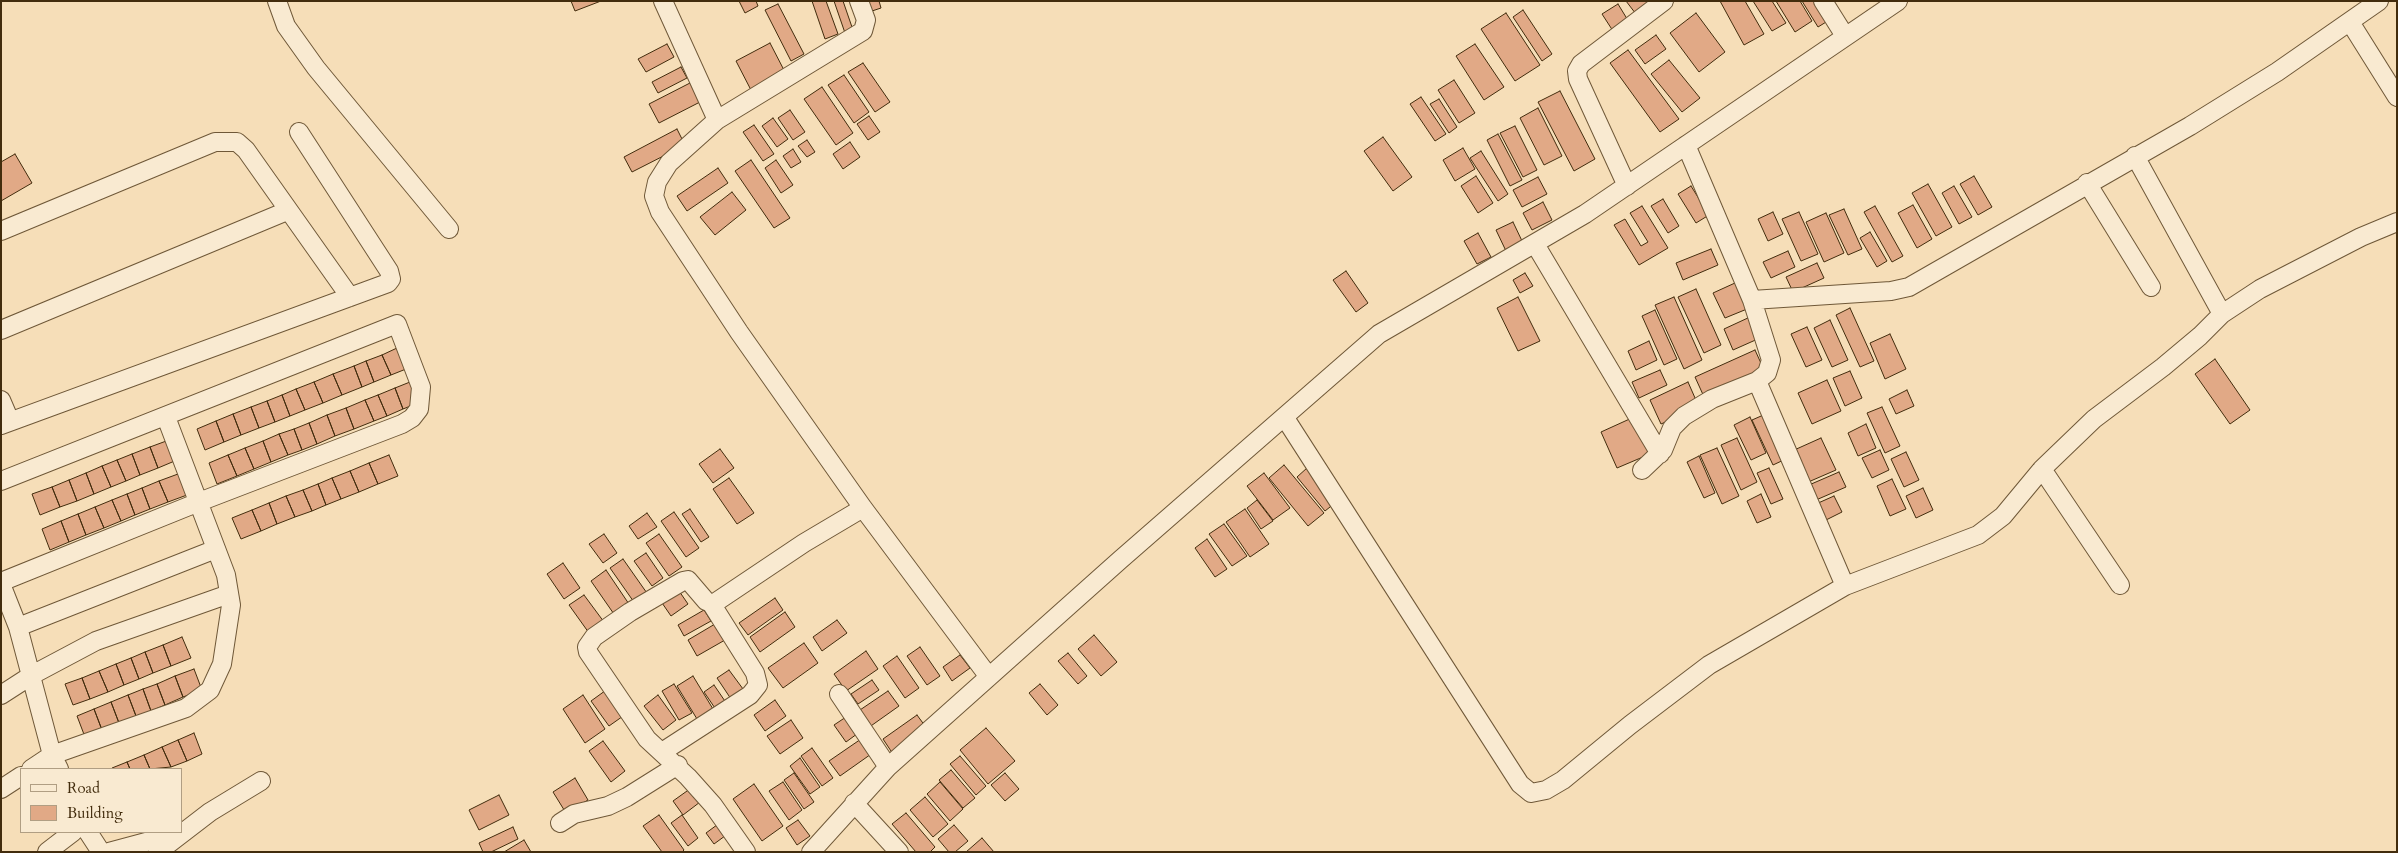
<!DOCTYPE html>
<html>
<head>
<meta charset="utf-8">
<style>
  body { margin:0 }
  #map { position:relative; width:2398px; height:853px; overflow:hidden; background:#f6deb8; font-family:Cardo,serif }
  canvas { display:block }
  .frame { position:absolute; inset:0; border:2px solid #422c0d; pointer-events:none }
  .legend { position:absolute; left:20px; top:768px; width:162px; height:65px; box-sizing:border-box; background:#f9ead1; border:1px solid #b09e83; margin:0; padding:6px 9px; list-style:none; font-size:15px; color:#422c0d }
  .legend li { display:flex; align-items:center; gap:10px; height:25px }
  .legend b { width:25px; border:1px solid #b09e83 }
</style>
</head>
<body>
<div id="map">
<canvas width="2398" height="853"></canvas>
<div class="frame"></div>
<ul class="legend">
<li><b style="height:6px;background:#f9ead1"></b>Road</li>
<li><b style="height:14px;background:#e1a986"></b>Building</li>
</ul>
</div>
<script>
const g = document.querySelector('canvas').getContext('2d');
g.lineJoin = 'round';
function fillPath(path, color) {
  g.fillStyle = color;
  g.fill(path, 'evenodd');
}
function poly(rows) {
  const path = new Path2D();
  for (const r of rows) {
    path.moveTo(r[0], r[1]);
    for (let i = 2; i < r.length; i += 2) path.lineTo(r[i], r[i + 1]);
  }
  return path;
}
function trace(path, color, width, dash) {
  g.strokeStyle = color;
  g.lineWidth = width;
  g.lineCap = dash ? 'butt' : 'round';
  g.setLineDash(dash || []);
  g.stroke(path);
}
const building = poly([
  [571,1,601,1,575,11,571,1],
  [739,1,756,1,758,6,745,13,739,1],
  [812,1,826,1,838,34,825,39,812,1],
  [834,1,843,1,853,30,845,33,834,1],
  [862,1,879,1,881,8,866,13,862,1],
  [1626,1,1655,1,1639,18,1626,1],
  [1720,1,1745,1,1764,34,1744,45,1720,1],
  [1753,1,1772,1,1786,23,1772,31,1753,1],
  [1776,1,1800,1,1812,21,1795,32,1776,1],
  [1802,1,1820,1,1831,19,1818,27,1802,1],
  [778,4,804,54,791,61,765,10,778,4],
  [1618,4,1629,22,1613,31,1602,14,1618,4],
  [1523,10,1552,54,1542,61,1513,17,1523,10],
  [1506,13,1540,65,1515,81,1481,29,1506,13],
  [1696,13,1725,52,1699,72,1670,33,1696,13],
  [1656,35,1666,49,1645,64,1635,50,1656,35],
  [770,43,786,74,752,92,736,61,770,43],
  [667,44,674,57,646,72,638,59,667,44],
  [1475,44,1504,87,1484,100,1456,56,1475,44],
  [1628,50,1679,119,1660,132,1610,63,1628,50],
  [1669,60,1700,98,1682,112,1651,74,1669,60],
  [863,63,890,102,875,112,848,72,863,63],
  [681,67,687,78,658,93,652,82,681,67],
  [844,75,869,112,854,123,828,85,844,75],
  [1454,80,1475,113,1459,123,1438,90,1454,80],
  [690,83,700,102,659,123,649,104,690,83],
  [822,87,853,133,836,145,804,99,822,87],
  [1560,91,1595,159,1574,171,1538,102,1560,91],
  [1421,97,1446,134,1435,141,1410,104,1421,97],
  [1439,99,1457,127,1449,133,1430,104,1439,99],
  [1538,108,1562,156,1544,165,1520,118,1538,108],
  [790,110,805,132,793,140,778,118,790,110],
  [869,116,880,132,868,140,857,124,869,116],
  [773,118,788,139,777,147,762,126,773,118],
  [754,125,774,154,763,161,743,132,754,125],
  [1515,126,1537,170,1523,177,1500,133,1515,126],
  [677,129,685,145,632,172,624,157,677,129],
  [1498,134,1522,180,1510,186,1487,140,1498,134],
  [1383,137,1412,177,1393,191,1364,151,1383,137],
  [807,140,815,152,807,157,798,146,807,140],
  [850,142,860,157,843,169,833,154,850,142],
  [1463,148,1475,169,1455,181,1443,160,1463,148],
  [793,149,801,162,791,168,783,156,793,149],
  [1481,151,1508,194,1498,201,1470,158,1481,151],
  [15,154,32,183,1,201,1,162,15,154],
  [751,160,790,218,774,228,735,171,751,160],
  [776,160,793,185,781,193,765,168,776,160],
  [718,168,728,183,687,211,677,196,718,168],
  [1476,176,1493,203,1478,213,1461,186,1476,176],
  [1974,176,1992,207,1978,215,1960,184,1974,176],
  [1538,177,1547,194,1522,207,1513,190,1538,177],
  [1928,184,1952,227,1936,236,1912,193,1928,184],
  [1691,186,1709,215,1696,223,1678,194,1691,186],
  [1954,186,1972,217,1959,224,1942,193,1954,186],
  [732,192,746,210,715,235,700,217,732,192],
  [1663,199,1679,226,1668,233,1651,206,1663,199],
  [1543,202,1552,220,1532,230,1523,213,1543,202],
  [1913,205,1932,239,1917,248,1898,213,1913,205],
  [1642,206,1668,248,1639,265,1614,225,1625,219,1641,246,1648,242,1630,213,1642,206],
  [1875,206,1903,256,1892,262,1864,212,1875,206],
  [1844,209,1862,249,1848,255,1829,215,1844,209],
  [1773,212,1783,234,1768,241,1758,219,1773,212],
  [1799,212,1818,254,1801,261,1782,219,1799,212],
  [1826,213,1844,253,1824,262,1806,222,1826,213],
  [1513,222,1523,243,1506,251,1496,230,1513,222],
  [1870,232,1887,261,1877,267,1860,238,1870,232],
  [1478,233,1491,257,1477,264,1464,241,1478,233],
  [1711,249,1718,265,1683,280,1676,263,1711,249],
  [1788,251,1795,267,1771,278,1763,262,1788,251],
  [1817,263,1824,278,1793,292,1786,277,1817,263],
  [1346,271,1368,303,1356,312,1333,280,1346,271],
  [1525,273,1533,286,1520,293,1513,280,1525,273],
  [1735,283,1747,309,1725,318,1713,293,1735,283],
  [1696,289,1721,345,1704,353,1678,297,1696,289],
  [1518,297,1540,341,1518,351,1497,308,1518,297],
  [1674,297,1702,360,1684,369,1655,305,1674,297],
  [1850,308,1874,361,1860,367,1836,315,1850,308],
  [1655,310,1677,359,1664,365,1642,316,1655,310],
  [1750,317,1760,338,1733,350,1724,329,1750,317],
  [1830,320,1848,360,1832,367,1814,328,1830,320],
  [1807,327,1822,360,1806,367,1791,334,1807,327],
  [1890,334,1906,369,1885,379,1870,343,1890,334],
  [1649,341,1657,360,1636,370,1628,351,1649,341],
  [397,348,406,369,391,375,382,355,397,348],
  [1755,350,1765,372,1705,399,1695,377,1755,350],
  [382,355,391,375,374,382,366,361,382,355],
  [2215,359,2250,410,2230,424,2195,374,2215,359],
  [366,361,374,382,362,387,354,366,366,361],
  [354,366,362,387,342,395,333,374,354,366],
  [1660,370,1667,385,1639,398,1632,382,1660,370],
  [1850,371,1862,398,1845,406,1833,378,1850,371],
  [333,374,342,395,323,403,314,382,333,374],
  [1827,380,1841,411,1812,424,1798,393,1827,380],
  [314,382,323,403,305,410,296,389,314,382],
  [410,382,418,403,403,409,395,388,410,382],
  [1688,382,1699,407,1661,424,1650,400,1688,382],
  [395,388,403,409,387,416,378,395,395,388],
  [296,389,305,410,290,416,282,395,296,389],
  [1907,390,1914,406,1896,414,1889,399,1907,390],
  [282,395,290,416,275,422,267,401,282,395],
  [378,395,387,416,374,421,365,400,378,395],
  [365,400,374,421,354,429,346,408,365,400],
  [267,401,275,422,259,428,251,407,267,401],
  [251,407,259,428,241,435,233,414,251,407],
  [1882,407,1900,446,1885,453,1867,413,1882,407],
  [346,408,354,429,335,436,327,415,346,408],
  [1768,413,1788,458,1773,465,1752,420,1768,413],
  [233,414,241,435,224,442,216,421,233,414],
  [327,415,335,436,317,444,309,423,327,415],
  [1634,417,1650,454,1617,468,1601,432,1634,417],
  [1750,417,1766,453,1751,460,1734,425,1750,417],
  [216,421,224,442,205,450,197,429,216,421],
  [309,423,317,444,302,450,294,429,309,423],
  [1866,424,1876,448,1858,456,1848,433,1866,424],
  [294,429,302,450,288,455,279,434,294,429],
  [279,434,288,455,271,462,263,441,279,434],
  [1737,438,1757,482,1741,490,1721,445,1737,438],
  [1821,438,1836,470,1806,483,1792,451,1821,438],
  [169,440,177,460,158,468,150,447,169,440],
  [263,441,271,462,254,469,245,448,263,441],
  [150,447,158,468,140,475,132,454,150,447],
  [245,448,254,469,237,476,228,455,245,448],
  [1717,448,1739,496,1722,504,1700,455,1717,448],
  [720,449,734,468,713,483,699,464,720,449],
  [1880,450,1889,470,1872,478,1862,458,1880,450],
  [1906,452,1919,480,1904,487,1891,459,1906,452],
  [132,454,140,475,126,481,117,460,132,454],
  [228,455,237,476,217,484,209,463,228,455],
  [389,455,398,476,378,484,369,463,389,455],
  [1699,456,1715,493,1704,498,1687,462,1699,456],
  [117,460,126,481,111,487,102,466,117,460],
  [369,463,378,484,359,492,350,471,369,463],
  [1284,465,1324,513,1308,526,1269,478,1284,465],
  [102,466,111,487,94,494,86,473,102,466],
  [1307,468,1335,503,1325,511,1297,477,1307,468],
  [1769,468,1783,499,1771,504,1757,473,1769,468],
  [350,471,359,492,341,499,332,478,350,471],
  [1839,472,1846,487,1816,500,1809,485,1839,472],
  [86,473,94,494,77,501,69,480,86,473],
  [1264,473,1290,508,1273,520,1247,486,1264,473],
  [178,474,187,495,168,502,159,481,178,474],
  [332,478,341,499,326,505,318,484,332,478],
  [729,478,754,513,737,524,713,489,729,478],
  [1892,479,1906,509,1890,516,1877,486,1892,479],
  [69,480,77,501,60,507,52,487,69,480],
  [159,481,168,502,150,509,142,488,159,481],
  [318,484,326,505,312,511,303,490,318,484],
  [52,487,60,507,40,515,32,494,52,487],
  [142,488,150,509,135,515,127,494,142,488],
  [1923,488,1933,510,1916,518,1906,496,1923,488],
  [303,490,312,511,295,517,286,496,303,490],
  [127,494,135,515,121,521,112,500,127,494],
  [1761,494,1771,517,1757,523,1747,501,1761,494],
  [286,496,295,517,277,524,269,503,286,496],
  [1834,496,1842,512,1824,521,1816,504,1834,496],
  [112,500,121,521,104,528,95,507,112,500],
  [1257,500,1273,521,1261,529,1247,508,1257,500],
  [269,503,277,524,261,531,252,510,269,503],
  [95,507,104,528,86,535,78,514,95,507],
  [690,509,709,537,701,542,682,514,690,509],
  [1245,509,1269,544,1250,557,1226,522,1245,509],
  [252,510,261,531,241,539,232,518,252,510],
  [674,512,699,548,686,557,661,521,674,512],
  [647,513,657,527,638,539,629,526,647,513],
  [78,514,86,535,69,542,61,521,78,514],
  [61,521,69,542,50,550,42,529,61,521],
  [1224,524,1247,556,1232,566,1209,534,1224,524],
  [604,534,617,553,603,563,589,544,604,534],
  [659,534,682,567,669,576,646,543,659,534],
  [1207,539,1227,569,1215,577,1195,548,1207,539],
  [646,553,663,578,652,586,634,561,646,553],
  [623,559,649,596,636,605,610,568,623,559],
  [563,563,580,588,564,599,547,574,563,563],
  [606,570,631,607,616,617,591,581,606,570],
  [677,588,688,604,671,616,660,600,677,588],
  [584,595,604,622,589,633,569,605,584,595],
  [775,598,783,610,748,635,739,623,775,598],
  [704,610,711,621,684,636,678,625,704,610],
  [785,612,795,627,760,652,750,637,785,612],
  [837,620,847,633,822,651,813,637,837,620],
  [715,624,725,640,697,656,688,640,715,624],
  [1094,635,1117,662,1101,676,1078,649,1094,635],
  [182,637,191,658,171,666,163,645,182,637],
  [804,643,818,663,783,688,768,668,804,643],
  [163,645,171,666,153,673,145,652,163,645],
  [920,647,940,676,927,685,907,656,920,647],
  [866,651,878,669,846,691,834,674,866,651],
  [145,652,153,673,139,679,131,658,145,652],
  [1068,653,1087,676,1078,684,1058,661,1068,653],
  [960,655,970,668,952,681,943,667,960,655],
  [897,656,919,688,905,698,883,666,897,656],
  [131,658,139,679,124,685,116,664,131,658],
  [116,664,124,685,108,692,99,671,116,664],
  [194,669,202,690,183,697,175,676,194,669],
  [729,670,746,693,733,702,717,678,729,670],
  [99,671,108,692,90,699,82,678,99,671],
  [175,676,183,697,165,705,157,684,175,676],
  [693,676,713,709,697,719,677,686,693,676],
  [82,678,90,699,73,705,65,684,82,678],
  [872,680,879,690,858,704,851,694,872,680],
  [157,684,165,705,151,711,143,689,157,684],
  [674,684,692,713,679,720,662,691,674,684],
  [1040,684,1058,705,1047,715,1029,693,1040,684],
  [714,685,729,707,719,714,704,692,714,685],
  [609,688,626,714,609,726,591,701,609,688],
  [143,689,151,711,136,716,128,695,143,689],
  [888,691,899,706,868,728,857,712,888,691],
  [128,695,136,716,119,723,111,702,128,695],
  [583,695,605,729,585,743,563,709,583,695],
  [658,695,676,720,663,730,644,706,658,695],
  [775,700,786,716,765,731,754,715,775,700],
  [111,702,119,723,102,730,94,709,111,702],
  [94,709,102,730,85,737,77,716,94,709],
  [849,715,861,731,846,742,834,725,849,715],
  [917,715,928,730,893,754,883,739,917,715],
  [791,720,803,738,780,754,767,736,791,720],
  [986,728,1015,761,988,784,960,750,986,728],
  [194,733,202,754,187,761,178,740,194,733],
  [864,737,874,752,840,776,829,761,864,737],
  [178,740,187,761,171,767,162,747,178,740],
  [603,741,625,771,611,782,589,751,603,741],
  [162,747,171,767,150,769,144,755,162,747],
  [812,748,833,778,822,786,801,756,812,748],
  [144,755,150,769,130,769,127,762,144,755],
  [960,756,986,786,976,795,950,764,960,756],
  [800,758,820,787,810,794,790,766,800,758],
  [127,762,130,769,112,769,112,768,127,762],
  [951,770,975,798,963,808,939,780,951,770],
  [794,773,814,802,804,809,784,780,794,773],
  [1005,773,1019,789,1005,801,991,785,1005,773],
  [575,778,588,800,566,813,553,792,575,778],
  [783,782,802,810,789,820,769,791,783,782],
  [940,782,963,809,950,821,927,794,940,782],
  [754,784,783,826,762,841,733,799,754,784],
  [694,786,704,799,683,815,673,801,694,786],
  [499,795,509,815,479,830,469,810,499,795],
  [925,797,948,824,933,837,910,810,925,797],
  [906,813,935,847,930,852,916,852,892,824,906,813],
  [659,815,684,850,682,852,662,852,643,826,659,815],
  [682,815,698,838,688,846,671,823,682,815],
  [798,820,810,836,797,845,786,828,798,820],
  [721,822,729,833,714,844,706,833,721,822],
  [954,825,968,841,955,852,949,852,938,839,954,825],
  [513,827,518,839,491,852,483,852,479,843,513,827],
  [982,838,994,852,966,852,982,838],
  [524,840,531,852,504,852,524,840]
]);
fillPath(building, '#e1a986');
trace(building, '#422c0d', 1);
const street = poly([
  [277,1,286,26,316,68,449,229],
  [663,1,717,120],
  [859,1,866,20,863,31,717,120,669,163,657,182,654,196,660,212,739,332,863,508,989,677],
  [1823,1,1845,36],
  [2350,22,2397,97],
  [1686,145,1752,300],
  [2135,156,2222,314],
  [2087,183,2151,287],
  [1627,186,1578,79,1577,71,1581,64,1664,1],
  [1,231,215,142,237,142,246,150,350,297],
  [1535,244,1660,454],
  [1,330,287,211],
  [1757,381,1845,586],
  [1,400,10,421],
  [1285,418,1520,784,1531,793,1546,790,1563,780,1630,725,1709,665,1845,586,1978,535,2003,516,2042,469,2094,419,2163,367,2200,336,2222,314,2260,289,2361,237,2397,222],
  [1,425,388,283,391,279,389,271,299,132],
  [2042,469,2120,585],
  [1642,470,1663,450,1672,428,1684,416,1712,399,1757,381,1767,373,1771,360,1752,300,1891,291,1909,287,2190,126,2277,72,2379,1],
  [1,481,397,324,421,387,419,409,412,418,402,424,199,502,1,582],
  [1,584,18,627,52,755,59,769],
  [18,627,216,549],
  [839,694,888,767],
  [1,695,32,675,96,641,229,594],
  [662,752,750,695,758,685,755,673,711,603],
  [31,769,52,755,186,708,210,690,222,664,231,605,226,575,166,417],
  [1,789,21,776],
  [854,803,899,852],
  [560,823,574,814,608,806,627,797,678,765],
  [88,832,101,852],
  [47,852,73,832],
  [109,852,176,834],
  [158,852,210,812,261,781],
  [746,852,713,805,688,777,647,739,588,652,587,647,594,637,630,612,683,581,688,580,706,601,711,603,716,602,804,543,863,508],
  [811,852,888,767,1120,560,1379,334,1585,214,1898,1]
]);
trace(street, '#6f5838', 20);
trace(street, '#f9ead1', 18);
</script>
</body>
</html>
